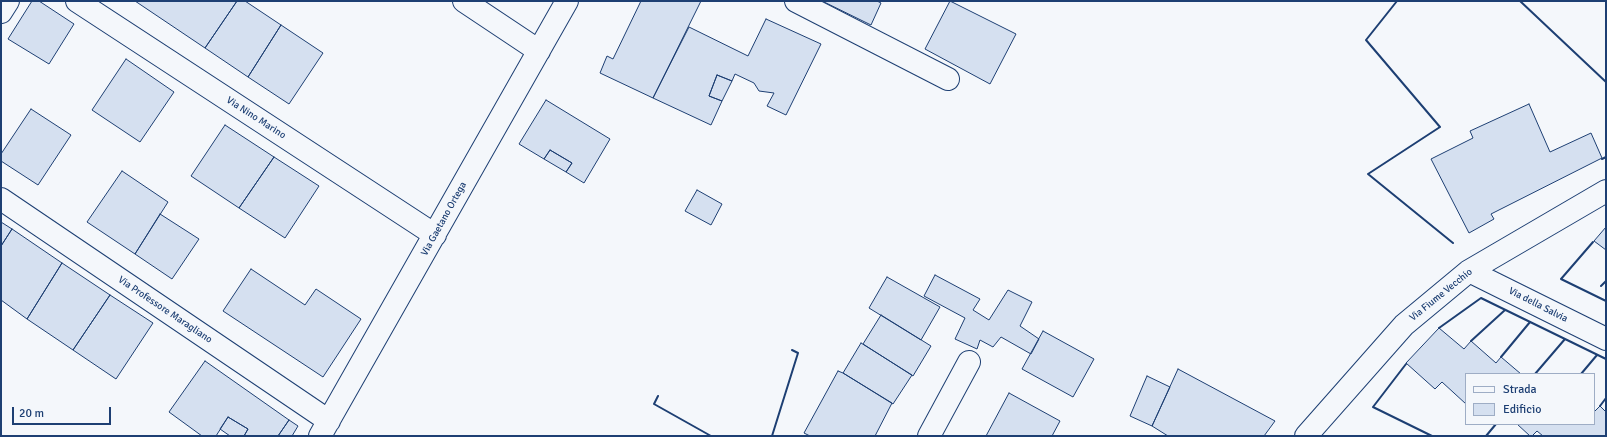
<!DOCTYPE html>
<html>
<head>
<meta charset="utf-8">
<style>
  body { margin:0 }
  #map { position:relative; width:1607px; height:437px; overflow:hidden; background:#f4f7fb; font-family:Signika,sans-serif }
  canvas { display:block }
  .frame { position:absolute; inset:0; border:2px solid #1d3f73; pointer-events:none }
  .legend { position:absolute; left:1465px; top:373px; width:130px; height:52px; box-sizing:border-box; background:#f4f7fb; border:1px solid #9eadc5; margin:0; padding:5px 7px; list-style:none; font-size:12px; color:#1d3f73 }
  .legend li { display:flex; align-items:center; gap:8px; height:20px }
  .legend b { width:20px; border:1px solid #9eadc5 }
  .scale { position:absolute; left:12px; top:407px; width:99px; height:18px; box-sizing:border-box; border:2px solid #1d3f73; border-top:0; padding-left:5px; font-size:12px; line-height:14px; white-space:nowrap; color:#1d3f73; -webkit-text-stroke:3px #f4f7fb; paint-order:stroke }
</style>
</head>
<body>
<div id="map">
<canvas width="1607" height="437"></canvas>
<div class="frame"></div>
<ul class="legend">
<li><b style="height:5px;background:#f4f7fb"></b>Strada</li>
<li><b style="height:11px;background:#d5e0f0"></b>Edificio</li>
</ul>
<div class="scale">20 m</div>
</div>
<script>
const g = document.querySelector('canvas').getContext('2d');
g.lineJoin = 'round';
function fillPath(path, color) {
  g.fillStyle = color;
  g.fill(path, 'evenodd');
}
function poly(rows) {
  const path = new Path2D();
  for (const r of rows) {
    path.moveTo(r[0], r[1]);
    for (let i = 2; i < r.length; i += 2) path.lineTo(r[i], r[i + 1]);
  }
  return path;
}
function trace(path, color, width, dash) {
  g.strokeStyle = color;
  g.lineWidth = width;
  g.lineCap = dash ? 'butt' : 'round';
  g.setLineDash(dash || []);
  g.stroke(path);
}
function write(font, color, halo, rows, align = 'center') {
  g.font = font + ' Signika,sans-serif';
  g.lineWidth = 3;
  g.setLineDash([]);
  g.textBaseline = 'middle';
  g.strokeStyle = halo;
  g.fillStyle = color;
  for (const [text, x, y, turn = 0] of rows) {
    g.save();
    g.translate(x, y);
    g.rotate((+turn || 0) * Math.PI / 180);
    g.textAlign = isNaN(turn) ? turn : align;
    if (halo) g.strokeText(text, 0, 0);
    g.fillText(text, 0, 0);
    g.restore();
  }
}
const building = poly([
  [32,1,39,1,74,24,49,64,8,39,32,1],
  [135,1,237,1,205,48,135,1],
  [237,1,245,1,281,25,248,77,205,48,237,1],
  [641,1,701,1,653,98,600,73,607,56,613,59,641,1],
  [822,1,877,1,881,3,871,25,822,1],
  [950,1,1016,34,990,84,925,49,950,1],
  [766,19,821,44,786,115,767,106,774,93,759,91,754,83,735,74,732,81,717,75,709,96,722,101,711,125,653,98,689,27,748,56,766,19],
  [281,25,323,53,289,104,248,77,281,25],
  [126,59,174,92,140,142,92,110,126,59],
  [717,75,732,81,722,101,709,96,717,75],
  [546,100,610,139,584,183,566,172,572,163,550,150,544,159,519,144,546,100],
  [1529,104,1550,152,1591,133,1602,158,1491,214,1494,219,1469,233,1431,159,1473,138,1470,131,1529,104],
  [31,109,71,135,38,185,1,161,1,154,31,109],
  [225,125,274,157,239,208,191,176,225,125],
  [550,150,572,163,566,172,544,159,550,150],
  [274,157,319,186,285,238,239,208,274,157],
  [122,171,168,202,135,254,87,222,122,171],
  [697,190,722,204,711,225,685,211,697,190],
  [160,214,199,239,172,279,135,254,160,214],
  [1,222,12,229,1,246,1,222],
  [1606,227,1606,250,1594,241,1606,227],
  [12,229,62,263,27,319,1,300,1,246,12,229],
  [62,263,110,295,73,350,27,319,62,263],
  [251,269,305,305,316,289,361,319,323,377,223,311,251,269],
  [935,275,980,299,973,310,989,320,1008,290,1032,302,1020,326,1039,339,1031,354,1001,337,993,347,980,340,977,349,955,339,965,318,924,296,935,275],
  [887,277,940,307,921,340,869,308,887,277],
  [110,295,153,323,116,379,73,350,110,295],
  [881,315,931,346,913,376,863,344,881,315],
  [1439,328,1464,349,1471,341,1496,363,1501,357,1521,374,1466,374,1466,404,1442,382,1435,389,1406,363,1439,328],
  [1043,331,1094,359,1073,397,1022,369,1043,331],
  [861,343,912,375,893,404,843,373,861,343],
  [205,361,289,420,278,436,244,436,248,429,228,417,216,436,202,436,169,412,205,361],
  [1178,369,1275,421,1264,436,1168,436,1152,426,1178,369],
  [838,371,843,373,892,403,875,436,810,436,804,433,838,371],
  [1147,376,1170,387,1152,426,1130,416,1147,376],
  [1009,393,1060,421,1052,436,986,436,1009,393],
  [1600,406,1606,412,1606,436,1543,436,1537,431,1532,436,1530,436,1517,424,1594,424,1594,412,1600,406],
  [228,417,248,429,244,436,230,436,220,429,228,417],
  [289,420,298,426,292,436,278,436,289,420]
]);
fillPath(building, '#d5e0f0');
trace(building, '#1d3f73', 1);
const minor = poly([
  [77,1,435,235],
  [464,1,539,51],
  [796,1,948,79],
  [1,12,8,1],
  [1,199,329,421],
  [1469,271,1606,339],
  [320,436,567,1],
  [929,436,969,362],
  [1306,436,1404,325,1469,271,1606,191]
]);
trace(minor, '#1d3f73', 24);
trace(minor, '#f4f7fb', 22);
trace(poly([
  [1397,1,1366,40,1440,127,1368,174,1453,243],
  [1520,1,1606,82],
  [1602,159,1606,157],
  [1593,242,1561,279,1606,301],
  [1601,286,1606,281],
  [1439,328,1481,298,1606,359],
  [1471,341,1505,310],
  [1501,357,1530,322],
  [1406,364,1373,407,1432,436],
  [1535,374,1565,339],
  [1581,374,1597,355],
  [658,396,654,404,711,436],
  [1600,406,1606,398],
  [772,436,798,353,792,350],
  [1486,436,1496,424]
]), '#1d3f73', 2);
write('10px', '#1d3f73', '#f4f7fb', [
  ["Via Nino Marino",256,118,33],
  ["Via Gaetano Ortega",444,219,-61],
  ["Via Fiume Vecchio",1441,295,-39],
  ["Via della Salvia",1538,305,27],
  ["Via Professore Maragliano",165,310,34]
]);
</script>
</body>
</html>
